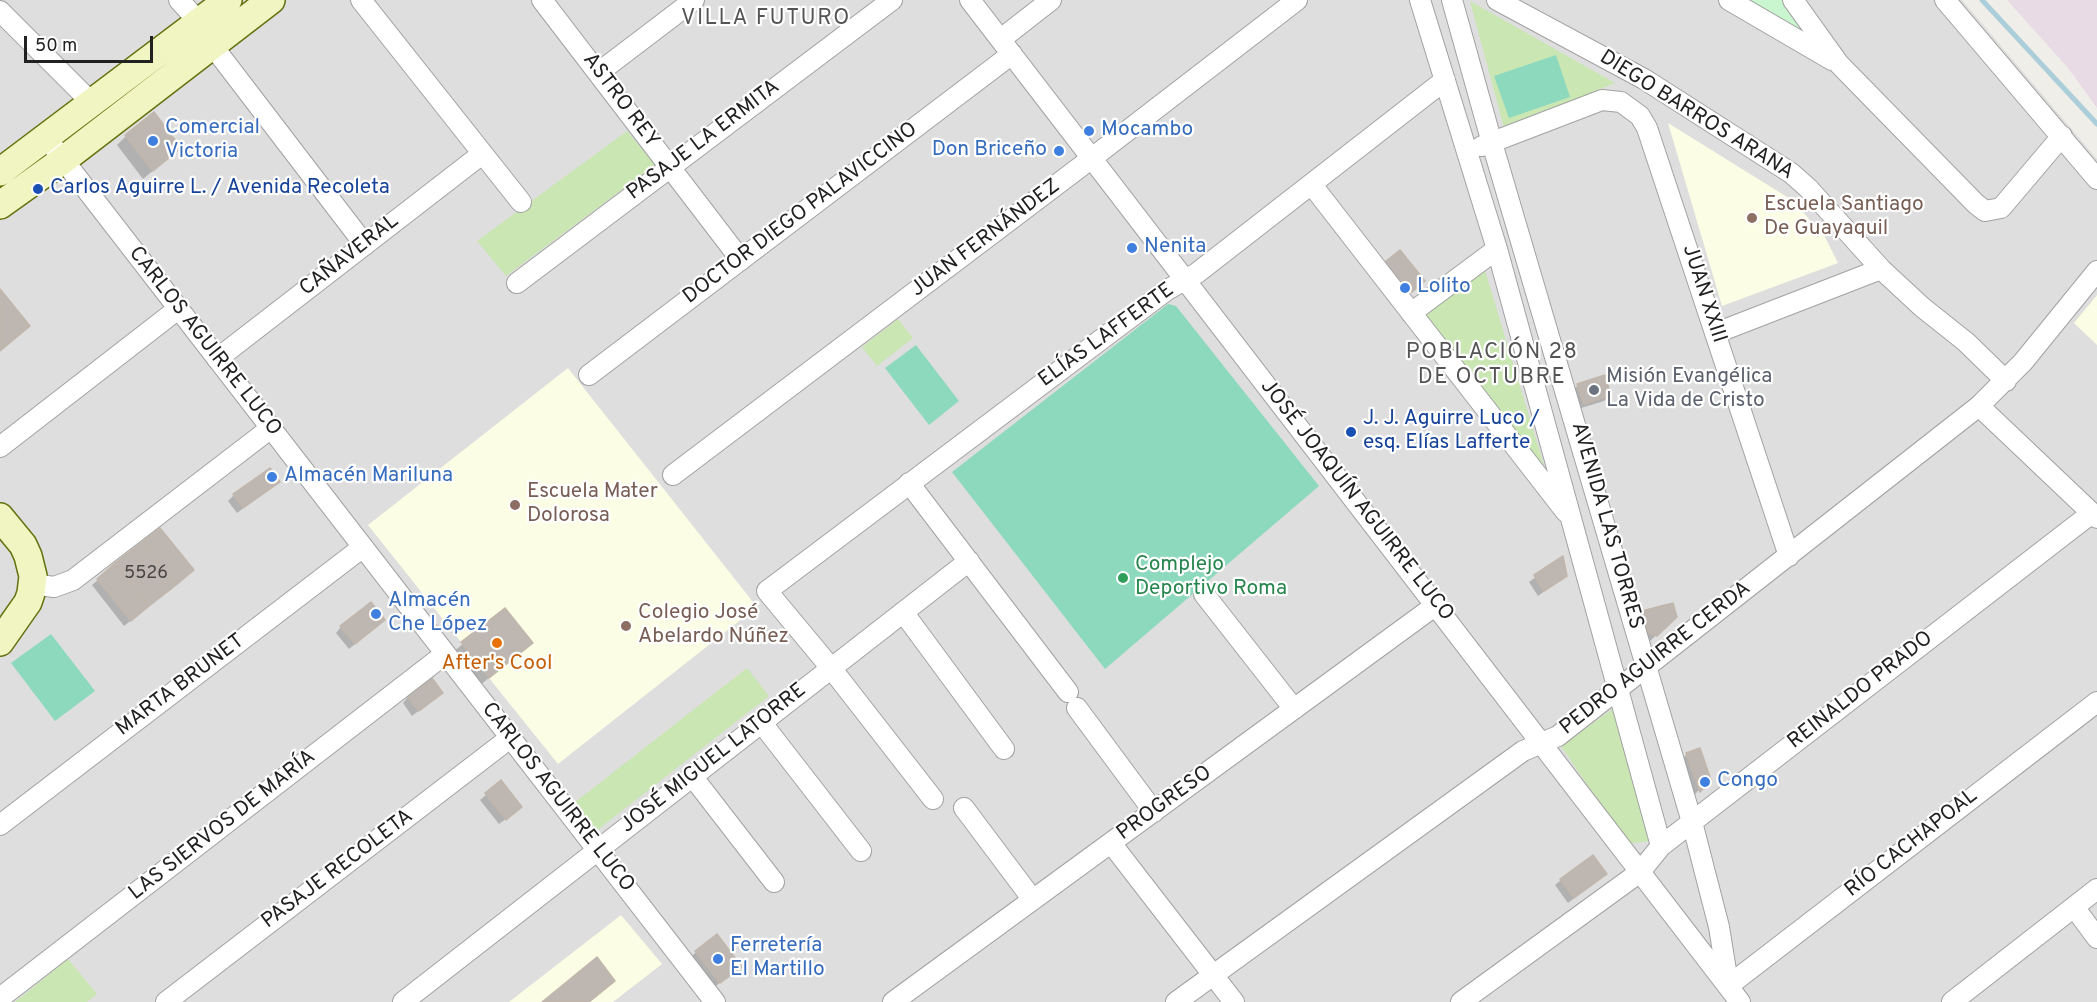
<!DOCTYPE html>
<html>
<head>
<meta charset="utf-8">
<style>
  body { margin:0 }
  #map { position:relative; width:2097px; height:1002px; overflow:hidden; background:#f0eee8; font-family:Overpass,sans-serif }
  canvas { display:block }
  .scale { position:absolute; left:24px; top:36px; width:129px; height:27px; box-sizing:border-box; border:3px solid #212121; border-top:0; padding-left:8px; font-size:18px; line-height:21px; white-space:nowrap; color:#212121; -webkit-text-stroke:4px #fff; paint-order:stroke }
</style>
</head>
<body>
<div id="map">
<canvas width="2097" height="1002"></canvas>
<div class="scale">50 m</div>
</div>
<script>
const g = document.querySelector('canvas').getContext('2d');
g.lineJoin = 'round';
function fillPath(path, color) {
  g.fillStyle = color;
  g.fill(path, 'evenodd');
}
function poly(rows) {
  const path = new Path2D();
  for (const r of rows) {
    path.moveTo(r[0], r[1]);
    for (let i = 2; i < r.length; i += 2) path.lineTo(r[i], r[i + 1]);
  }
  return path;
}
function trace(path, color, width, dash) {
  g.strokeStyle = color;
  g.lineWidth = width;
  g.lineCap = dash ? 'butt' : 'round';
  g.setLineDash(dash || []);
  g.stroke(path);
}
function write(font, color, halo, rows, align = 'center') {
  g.font = font + ' Overpass,sans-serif';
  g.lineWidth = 4.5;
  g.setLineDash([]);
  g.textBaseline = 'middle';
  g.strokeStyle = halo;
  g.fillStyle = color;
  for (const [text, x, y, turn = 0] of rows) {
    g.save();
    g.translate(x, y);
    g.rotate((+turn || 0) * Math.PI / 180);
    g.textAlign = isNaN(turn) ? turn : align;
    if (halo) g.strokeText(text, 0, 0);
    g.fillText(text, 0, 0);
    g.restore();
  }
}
fillPath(poly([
  [0,0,1962,0,2097,159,2097,1002,0,1002]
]), '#dfdede');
fillPath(poly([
  [2007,0,2097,0,2097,108,2068,68]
]), '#e9dbe6');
fillPath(poly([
  [1668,123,1792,200,1825,237,1838,263,1722,306],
  [2097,295,2097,345,2074,323],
  [568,368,757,607,558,764,489,678,533,643,505,608,461,642,368,525],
  [621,915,662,964,613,1002,509,1002]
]), '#fcfde5');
fillPath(poly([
  [1470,1,1615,83,1504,128],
  [627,131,655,165,506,276,477,241],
  [1483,264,1548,479,1423,318],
  [898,319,913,338,877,366,862,347],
  [747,668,769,696,596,831,574,803],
  [1614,708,1650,841,1627,844,1561,746],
  [68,959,97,994,87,1002,15,1002]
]), '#cae6b2');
fillPath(poly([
  [1742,0,1789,0,1823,47]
]), '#c9f6cf');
fillPath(poly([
  [1556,55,1570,97,1509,118,1494,76],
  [1168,304,1176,306,1319,486,1105,669,952,472],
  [916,345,959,401,929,425,885,368],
  [51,634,95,691,55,721,11,663]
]), '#8dd9be');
fillPath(poly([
  [126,136,180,148,143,179,117,145],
  [1578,385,1610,395,1604,401,1578,409,1573,391],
  [278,482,237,513,228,501,234,495],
  [1562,558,1565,576,1538,596,1529,582],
  [187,576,124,626,92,585,98,580],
  [505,610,531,643,479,686,453,652],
  [1643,612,1675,617,1650,641,1642,638,1637,618],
  [378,625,349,649,336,633,341,627],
  [408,697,435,698,412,716,403,703],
  [1687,754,1709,780,1694,795,1681,760],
  [501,782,515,812,499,824,480,800],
  [1605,874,1568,903,1555,885,1561,880],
  [696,952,734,972,713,988,690,958]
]), '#0003');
trace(poly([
  [1982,0,2097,124]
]), '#acceda', 5);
const building = poly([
  [154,112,181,148,153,171,125,135,154,112],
  [1400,250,1425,281,1412,292,1401,289,1381,265,1400,250],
  [0,289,30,326,0,351,0,289],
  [1605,375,1611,395,1584,404,1577,384,1605,375],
  [270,468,280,482,243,508,233,494,270,468],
  [160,528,194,570,176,585,142,542,160,528],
  [142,542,176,585,149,606,115,563,142,542],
  [1563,556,1567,576,1544,591,1534,575,1563,556],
  [115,563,149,606,131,621,97,579,115,563],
  [371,602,385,620,355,644,340,626,371,602],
  [1673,603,1677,617,1657,636,1648,632,1642,611,1673,603],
  [505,608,533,643,489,678,461,642,505,608],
  [432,678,443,693,419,711,407,696,432,678],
  [1700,748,1711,780,1700,792,1686,753,1700,748],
  [501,780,522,807,506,820,485,793,501,780],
  [1593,855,1607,874,1574,898,1560,879,1593,855],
  [717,934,742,967,720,983,695,951,717,934],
  [597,957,615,981,589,1002,542,1002,597,957]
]);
fillPath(building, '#beb7b1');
trace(building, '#c1b6ab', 1.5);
const street = poly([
  [179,0,199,22],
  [361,0,521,202],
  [542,0,741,260],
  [970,0,1740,1002],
  [1420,0,1497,249,1661,846],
  [1452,0,1492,143,1692,822,1719,927,1728,983],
  [1497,0,1644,79,1791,173,1808,188,1881,269,1922,307,1966,342,2006,381],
  [1729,0,1832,60],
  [1793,0,1839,64,1976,204,1985,211,2001,208,2062,136],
  [1945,0,2097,179],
  [0,11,92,103],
  [1001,39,1051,0],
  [212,45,365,245],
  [598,73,694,0],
  [1482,146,1602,100,1621,102,1640,116,1647,128,1789,556],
  [55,149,715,1002],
  [1312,185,1566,512],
  [517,283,892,0],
  [1411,313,1497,249],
  [1716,333,1881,269],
  [217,359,482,154],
  [589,375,1012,54],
  [1979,406,2097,518],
  [0,447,178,309],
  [673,475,1092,158,1297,0],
  [909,483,1068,692],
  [33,584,54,587,73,580,271,428],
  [1204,594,1294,709],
  [903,612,1004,749],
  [1077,708,1154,812],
  [761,722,861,851],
  [692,776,774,882],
  [933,799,831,668,767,591,1167,290,1197,273,1445,80],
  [964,808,1033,900],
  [0,825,363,547],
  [1111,843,1234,1002],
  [2074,907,2097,938],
  [1728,986,2097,702],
  [0,998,445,654],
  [166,1002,510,738],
  [403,1002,969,561],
  [893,1002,1436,605],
  [1176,1002,1523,751,1558,736,1979,406,2023,362,2097,271],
  [1461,1002,1640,872,1661,846,2092,513],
  [1952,1002,2097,889]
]);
const secondary = poly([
  [0,172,228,0],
  [0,205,63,160,271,0],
  [0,517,23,545,28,556,33,576,31,593,28,602,0,642]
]);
trace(street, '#a2a2a2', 22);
trace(secondary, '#63720e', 30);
trace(street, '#fff', 20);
trace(secondary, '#f1f5c1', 27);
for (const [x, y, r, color] of [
  [1089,131,6,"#3f7fe0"],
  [153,141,6,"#3f7fe0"],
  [1059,151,6,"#3f7fe0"],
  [38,189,6,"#1a4fb4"],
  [1752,218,6,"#8d6e63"],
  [1132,248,6,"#3f7fe0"],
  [1405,288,6,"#3f7fe0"],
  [1594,390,6,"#6b7280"],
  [1351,432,6,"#1a4fb4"],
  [272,477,6,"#3f7fe0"],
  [515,505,6,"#8d6e63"],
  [1123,578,6,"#2e9e5b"],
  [376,614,6,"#3f7fe0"],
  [626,626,6,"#8d6e63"],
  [497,643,6,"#e8710a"],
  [1705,782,6,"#3f7fe0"],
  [718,959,6,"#3f7fe0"]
]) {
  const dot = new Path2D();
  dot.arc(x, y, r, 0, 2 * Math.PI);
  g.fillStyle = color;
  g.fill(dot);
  trace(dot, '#fff', 2);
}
write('18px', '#484645', null, [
  ["5526",146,574]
]);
write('21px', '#212121', '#fff', [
  ["ASTRO REY",620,101,53],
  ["DIEGO BARROS ARANA",1696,116,32],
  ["PASAJE LA ERMITA",704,141,-37],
  ["DOCTOR DIEGO PALAVICCINO",801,214,-37],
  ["JUAN FERNÁNDEZ",986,239,-37],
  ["CAÑAVERAL",350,256,-38],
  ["JUAN XXIII",1703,294,72],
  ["ELÍAS LAFFERTE",1107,336,-36],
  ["CARLOS AGUIRRE LUCO",204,342,52],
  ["JOSÉ JOAQUÍN AGUIRRE LUCO",1356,501,52],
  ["AVENIDA LAS TORRES",1606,526,74],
  ["PEDRO AGUIRRE CERDA",1656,659,-38],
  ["MARTA BRUNET",181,686,-37],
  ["REINALDO PRADO",1861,691,-38],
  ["JOSÉ MIGUEL LATORRE",714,759,-38],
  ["CARLOS AGUIRRE LUCO",557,798,52],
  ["PROGRESO",1165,804,-36],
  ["LAS SIERVOS DE MARÍA",223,826,-38],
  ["RÍO CACHAPOAL",1912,844,-38],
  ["PASAJE RECOLETA",338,870,-37]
]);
write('21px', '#366cbe', '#fff', [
  ["Comercial",165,129],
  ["Victoria",165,153],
  ["Mocambo",1101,131],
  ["Don Briceño",1047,151,"right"],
  ["Nenita",1144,248],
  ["Lolito",1417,288],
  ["Almacén Mariluna",284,477],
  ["Almacén",388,602],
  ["Che López",388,626],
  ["Congo",1717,782],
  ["Ferretería",730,947],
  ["El Martillo",730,971]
], 'left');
write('21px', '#164399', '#fff', [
  ["Carlos Aguirre L. / Avenida Recoleta",50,189],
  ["J. J. Aguirre Luco /",1363,420],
  ["esq. Elías Lafferte",1363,444]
], 'left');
write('21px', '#785e54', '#fff', [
  ["Escuela Santiago",1764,206],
  ["De Guayaquil",1764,230],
  ["Escuela Mater",527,493],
  ["Dolorosa",527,517],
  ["Colegio José",638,614],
  ["Abelardo Núñez",638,638]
], 'left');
write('21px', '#5b616d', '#fff', [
  ["Misión Evangélica",1606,378],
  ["La Vida de Cristo",1606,402]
], 'left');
write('21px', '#27864d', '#fff', [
  ["Complejo",1135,566],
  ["Deportivo Roma",1135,590]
], 'left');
write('21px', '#c56008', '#fff', [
  ["After's Cool",497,665]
]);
g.letterSpacing = '1.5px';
write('22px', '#545454', '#fff', [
  ["VILLA FUTURO",766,20],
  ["POBLACIÓN 28",1492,354],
  ["DE OCTUBRE",1492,379]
]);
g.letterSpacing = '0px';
</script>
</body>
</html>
